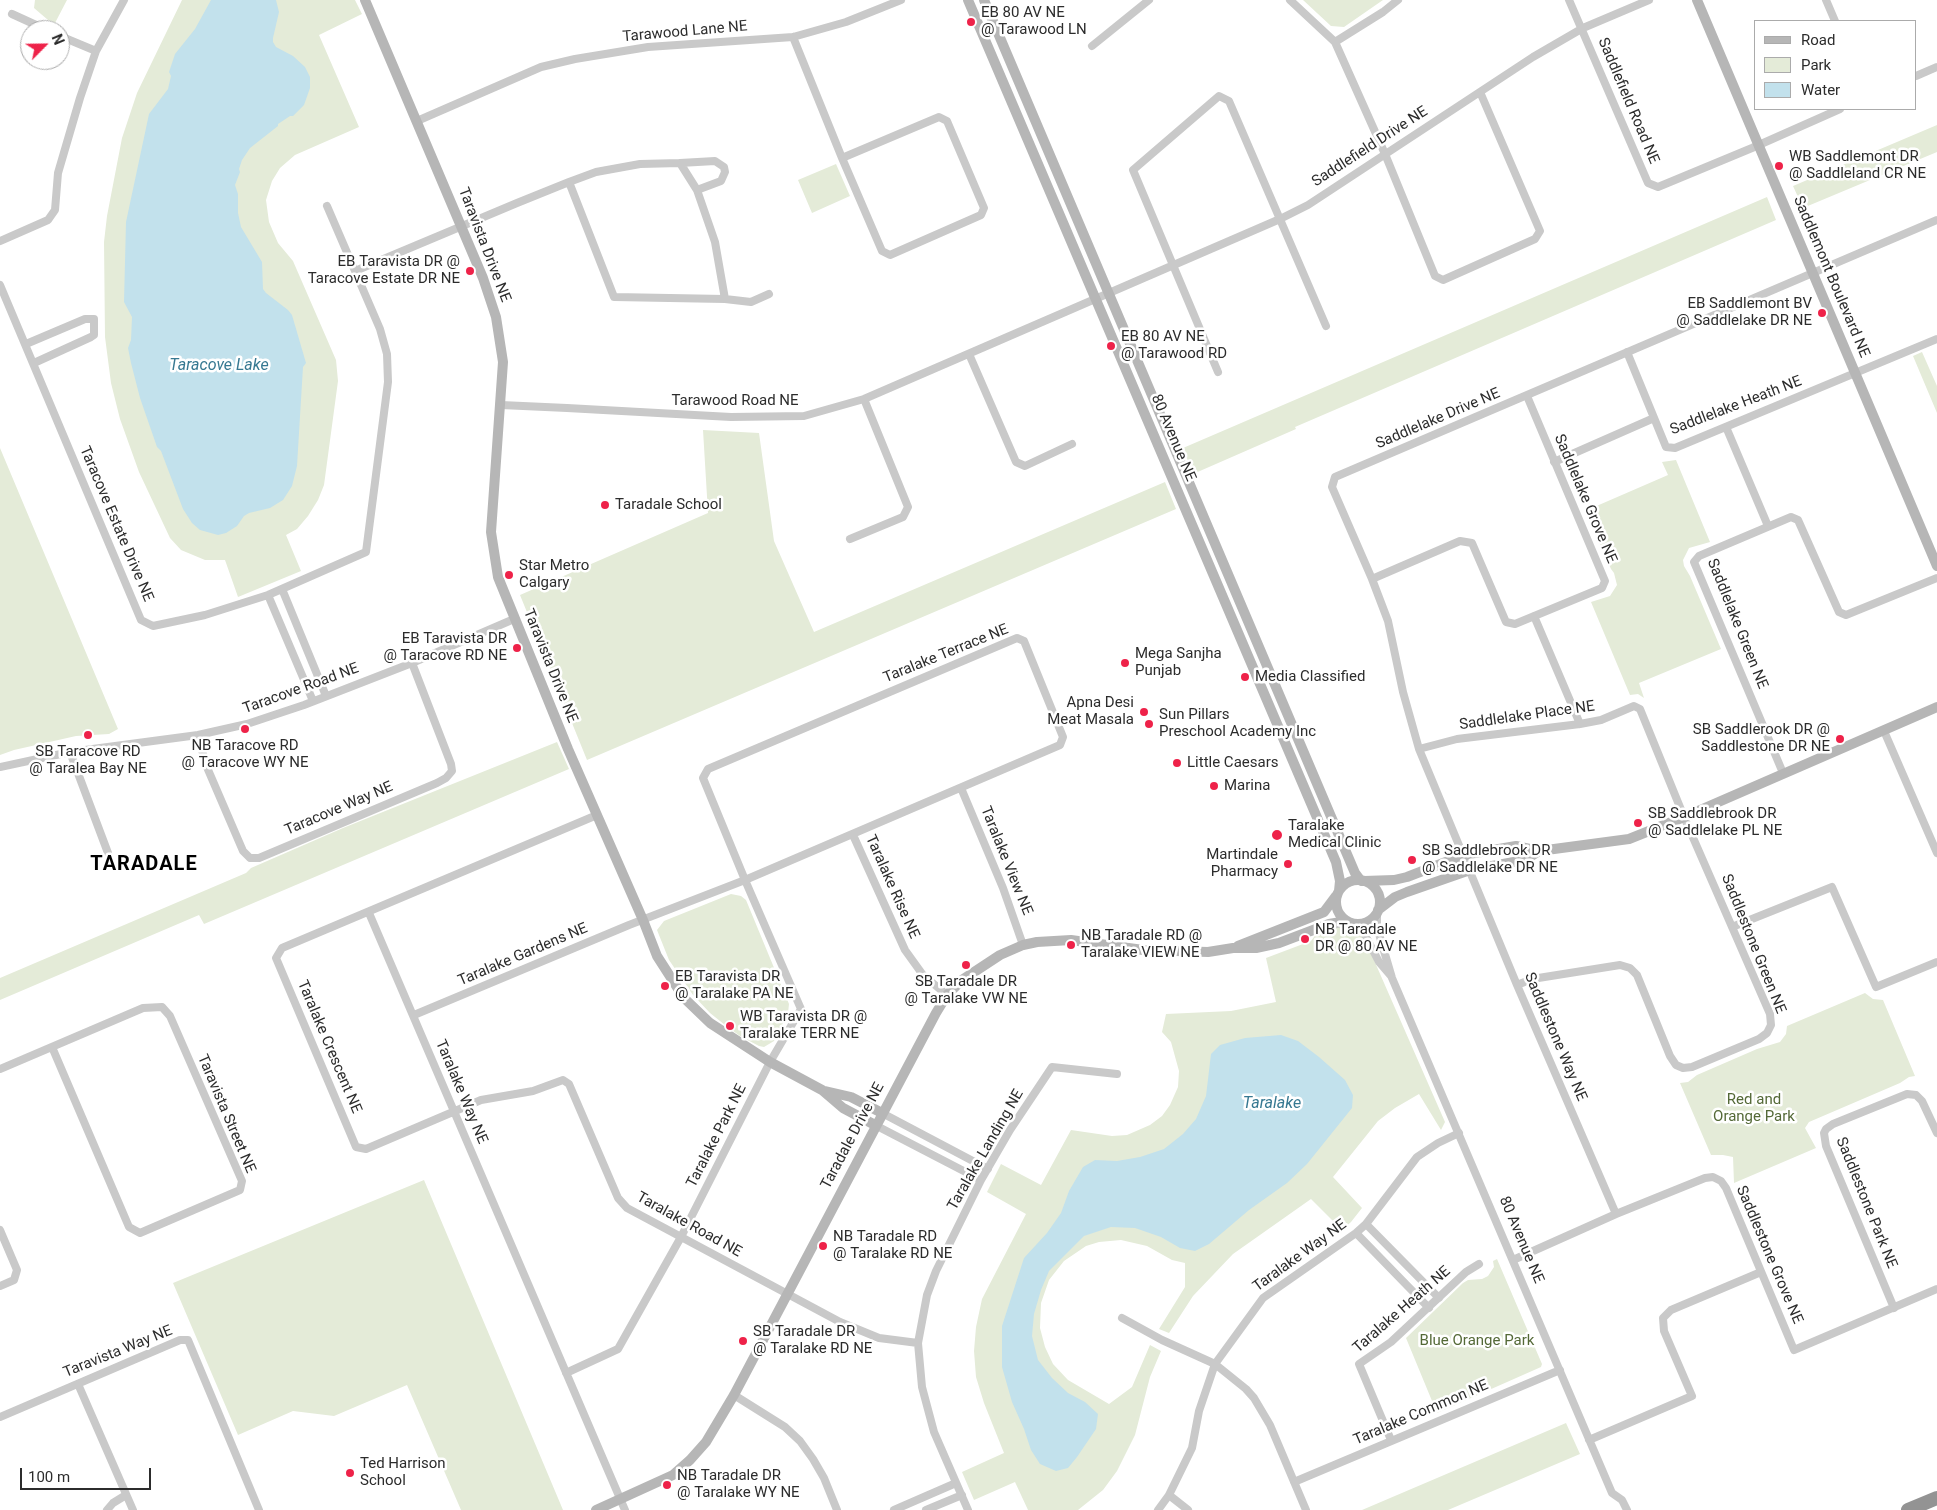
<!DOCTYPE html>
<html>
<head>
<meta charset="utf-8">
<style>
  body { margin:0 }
  #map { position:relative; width:1937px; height:1510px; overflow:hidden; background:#fff; font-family:Roboto,sans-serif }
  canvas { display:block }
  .legend { position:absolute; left:1754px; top:20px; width:162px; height:90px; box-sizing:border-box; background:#fff; border:1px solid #ababab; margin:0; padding:6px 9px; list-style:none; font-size:15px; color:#2c2c2c }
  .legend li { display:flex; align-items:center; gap:10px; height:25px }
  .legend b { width:25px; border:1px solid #ababab }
  .north { position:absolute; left:20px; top:20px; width:50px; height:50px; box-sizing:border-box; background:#fff; border:1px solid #ababab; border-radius:50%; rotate:67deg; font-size:14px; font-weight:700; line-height:20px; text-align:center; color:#2c2c2c }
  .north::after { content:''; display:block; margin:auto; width:18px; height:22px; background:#ee2249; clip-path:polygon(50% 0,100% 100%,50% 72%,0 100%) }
  .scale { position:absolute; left:20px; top:1468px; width:131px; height:22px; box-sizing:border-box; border:2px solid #2c2c2c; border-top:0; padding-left:6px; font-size:15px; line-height:18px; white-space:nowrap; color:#2c2c2c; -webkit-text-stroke:4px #fff; paint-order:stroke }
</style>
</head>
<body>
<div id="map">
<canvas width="1937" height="1510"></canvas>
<ul class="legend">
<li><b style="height:6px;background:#b6b6b6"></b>Road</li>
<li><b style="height:14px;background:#e4ebd8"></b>Park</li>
<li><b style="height:14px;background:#c2e1ec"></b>Water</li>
</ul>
<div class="north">N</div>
<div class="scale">100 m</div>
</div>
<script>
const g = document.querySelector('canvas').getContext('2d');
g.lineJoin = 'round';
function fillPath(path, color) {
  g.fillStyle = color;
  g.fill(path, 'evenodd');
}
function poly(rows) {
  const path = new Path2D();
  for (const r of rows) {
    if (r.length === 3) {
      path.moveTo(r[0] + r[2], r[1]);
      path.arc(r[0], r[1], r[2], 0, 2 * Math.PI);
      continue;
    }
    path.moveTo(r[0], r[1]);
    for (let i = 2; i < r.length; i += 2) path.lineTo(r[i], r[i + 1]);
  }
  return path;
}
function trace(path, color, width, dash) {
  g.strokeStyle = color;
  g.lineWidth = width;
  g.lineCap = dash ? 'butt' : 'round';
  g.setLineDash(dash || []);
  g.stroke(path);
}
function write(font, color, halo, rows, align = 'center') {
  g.font = font + ' Roboto,sans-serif';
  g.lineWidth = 5;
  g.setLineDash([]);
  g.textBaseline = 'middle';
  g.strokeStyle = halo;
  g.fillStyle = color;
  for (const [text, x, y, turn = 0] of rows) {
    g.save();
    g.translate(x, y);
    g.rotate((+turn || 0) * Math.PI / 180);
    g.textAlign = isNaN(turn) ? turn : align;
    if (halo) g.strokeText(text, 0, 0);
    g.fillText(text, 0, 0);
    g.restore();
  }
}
fillPath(poly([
  [35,0,67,0,55,23,48,20,34,8],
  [182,0,355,0,362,14,319,35,359,127,295,155,280,168,272,181,266,200,269,222,278,243,293,261,336,360,338,381,324,485,318,500,308,516,297,529,286,535,301,571,238,597,225,560,205,560,181,550,170,538,139,472,120,419,111,383,105,337,104,242,107,216,122,138,137,93],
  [1303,0,1383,0,1344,27,1331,26],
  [1937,125,1937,152,1803,208,1793,186],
  [836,164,850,196,812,213,798,180],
  [1767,197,1776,220,1295,427,1296,429,1193,474,1183,448],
  [1922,352,1937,386,1937,413,1913,356],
  [703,430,759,433,774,541,814,632,1165,482,1176,509,587,760,520,595,708,513],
  [0,448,118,729,109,734,76,736,14,750,0,755],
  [1676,460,1710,542,1689,548,1683,560,1684,566,1690,576,1721,649,1639,683,1644,698,1638,694,1630,695,1591,602,1610,596,1617,585,1614,573,1611,569,1585,511,1668,475,1662,462],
  [557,742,569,769,204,924,199,915,0,1000,0,978,246,873,251,868,343,828],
  [731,894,741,896,746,900,789,1004,788,1013,774,1041,764,1047,759,1046,740,1036,725,1025,710,1013,693,995,669,960,657,930,664,921],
  [1338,927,1349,929,1361,935,1370,951,1445,1122,1441,1130,1419,1094,1395,1108,1378,1121,1333,1177,1362,1208,1351,1222,1342,1230,1311,1199,1233,1254,1193,1296,1169,1333,1159,1329,1185,1287,1185,1263,1172,1260,1147,1246,1121,1240,1099,1242,1086,1246,1064,1261,1049,1280,1041,1303,1040,1328,1045,1347,1053,1364,1068,1380,1109,1404,1132,1387,1150,1345,1161,1351,1150,1377,1135,1435,1117,1471,1103,1490,1078,1510,1028,1510,1015,1482,974,1500,962,1472,1004,1453,984,1403,976,1377,974,1351,976,1327,982,1299,1026,1214,987,1192,1001,1164,1041,1185,1071,1130,1112,1136,1127,1135,1150,1125,1162,1116,1170,1105,1178,1087,1179,1071,1171,1042,1162,1032,1166,1014,1231,1011,1276,1002,1266,958,1311,941,1317,933,1324,930],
  [1865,993,1873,999,1883,1000,1915,1076,1909,1077,1900,1083,1809,1122,1805,1128,1816,1148,1734,1183,1733,1157,1723,1155,1711,1155,1680,1083,1688,1082,1697,1075,1757,1049,1780,1042,1786,1034,1787,1026],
  [424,1180,563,1510,461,1510,407,1385,334,1416,293,1411,238,1435,173,1283],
  [1497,1259,1542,1364,1541,1367,1437,1413,1406,1338,1463,1283,1468,1280,1482,1279,1488,1276,1494,1267,1493,1261],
  [1566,1423,1580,1454,1448,1510,1362,1510]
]), '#e4ebd8');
fillPath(poly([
  [211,0,276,0,279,12,273,38,273,42,276,47,293,56,305,67,310,77,310,88,304,105,293,116,290,116,278,124,278,126,250,148,242,160,239,169,240,172,235,185,238,194,238,213,241,227,262,262,263,289,266,293,288,310,292,315,306,363,303,367,297,466,292,486,283,500,270,508,249,513,244,516,237,526,226,533,218,535,200,530,192,523,183,509,161,451,157,447,140,398,131,363,128,348,131,340,132,317,124,302,126,222,149,114,168,89,171,76,169,72,175,54,195,29],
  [1281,1035,1298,1041,1319,1057,1345,1080,1353,1095,1352,1108,1307,1164,1287,1183,1249,1210,1209,1244,1195,1251,1180,1248,1161,1237,1135,1228,1111,1227,1084,1236,1049,1271,1041,1290,1034,1314,1032,1336,1038,1360,1052,1378,1068,1393,1085,1402,1098,1414,1096,1429,1077,1457,1068,1468,1056,1471,1040,1464,1031,1450,1024,1429,1012,1402,1002,1367,1002,1326,1024,1258,1047,1233,1061,1213,1069,1191,1083,1167,1095,1160,1117,1161,1140,1157,1164,1149,1183,1134,1196,1119,1206,1096,1211,1054,1220,1045,1245,1038]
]), '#c2e1ec');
trace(poly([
  [1290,0,1335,42,1385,154,1435,276,1443,280,1535,239,1540,231,1480,92],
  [1569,0,1648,183,1658,187,1752,148,1840,109],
  [1826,0,1835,21],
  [12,14,47,30],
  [60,36,96,51],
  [793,37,842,158,882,251,890,255,981,215,984,208,947,121,939,117,842,158],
  [1335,42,1383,12,1398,0],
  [1092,46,1149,0],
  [1916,76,1937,67],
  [417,121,541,67,575,59,648,47,793,37,846,22,901,0],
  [680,163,715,161,724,167,725,172,721,181,697,190],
  [0,241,48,220,55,210,58,173,80,98,96,51,124,0],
  [355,271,517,203,569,182,596,172,640,164,680,163,697,190,715,242,725,299,614,297,569,182],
  [0,285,141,620,153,626,205,615,268,595,366,552,388,382,387,354,380,329,327,206],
  [725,299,751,302,769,294],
  [26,344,85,319,94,319,94,335,91,337,34,363],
  [1627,352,1666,447,1675,448,1937,339],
  [969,354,1016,462,1025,466,1072,444],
  [1218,372,1133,170,1219,96,1229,101,1326,326],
  [501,405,567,408,731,417,804,416,864,399,1280,219,1308,205,1533,57,1583,28,1649,0],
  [1726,427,1768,526],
  [1554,462,1654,418],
  [850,539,903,517,908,507,864,399],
  [1372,579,1460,541,1472,543,1506,622,1515,624,1602,588,1605,581,1527,396],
  [282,589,326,696],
  [268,595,313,701],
  [1534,616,1580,724],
  [1884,731,1937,853],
  [198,735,206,765,243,851,250,858,259,858,437,783,446,778,452,771,451,764,412,663],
  [1419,749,1457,739,1580,724,1601,720,1634,706,1640,709,1684,817,1770,1014,1771,1025,1767,1033,1759,1039,1692,1067,1683,1068,1676,1065,1670,1056,1637,975,1630,968,1620,965,1532,979,1517,985],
  [70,752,108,853],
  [0,767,70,752,198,735,247,724,304,705,412,663,514,619],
  [1783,773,1694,562,1699,556,1791,517,1798,520,1839,612,1846,615,1937,578],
  [961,788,1003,888,1023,945],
  [597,815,282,948,276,958,356,1147,366,1149,481,1100,533,1091,563,1080,569,1084,618,1198,627,1208,840,1322,879,1338,918,1343],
  [853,835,905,950,923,975,947,995],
  [369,913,625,1510],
  [1377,913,1377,927,1392,978,1612,1493,1622,1500,1627,1510],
  [1352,923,1363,931,1379,962,1391,976],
  [1732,927,1832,887,1876,987,1937,962],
  [414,1015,629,925,745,880,1060,745,1063,737,1024,641,1017,638,708,769,703,778,745,880,801,1009,770,1062,681,1237,618,1349,566,1373],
  [0,1069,143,1008,162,1007,170,1016,242,1181,240,1190,140,1233,129,1227,52,1047],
  [882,1113,988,1169],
  [875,1125,981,1180],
  [1616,1214,1517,985,1419,749,1403,692,1388,621,1372,579,1332,487,1335,477,1937,220],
  [1366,1224,1439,1298],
  [0,1230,17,1270,14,1280,0,1286],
  [1356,1233,1429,1308],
  [1513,1260,1616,1214,1705,1178,1713,1177,1721,1181,1726,1188,1794,1350,1937,1289],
  [1894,1308,1826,1146,1824,1133,1826,1129,1833,1124,1907,1094,1916,1095,1922,1101,1937,1133],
  [1122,1318,1162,1340,1215,1364,1246,1389,1254,1398,1270,1425,1306,1510],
  [78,1384,133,1510],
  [734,1395,785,1427,800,1441,813,1459,824,1478,837,1510],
  [0,1417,180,1340,188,1340,259,1510],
  [1391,1440,1359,1364,1391,1342,1466,1272,1479,1264],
  [1589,1440,1692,1396,1664,1331,1663,1318,1671,1310,1761,1272],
  [1294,1482,1560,1370],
  [1169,1495,1188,1510],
  [107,1510,113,1503,126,1495],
  [894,1510,956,1483],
  [926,1510,962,1495],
  [968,1510,934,1432,922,1387,918,1343,927,1295,936,1271,981,1180,1010,1130,1052,1067,1117,1074],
  [1158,1510,1169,1495,1192,1448,1199,1411,1215,1364,1263,1298,1356,1233,1366,1224,1417,1157,1438,1143,1459,1133]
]), '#c9c9c9', 8);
trace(poly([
  [365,0,483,278,496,317,503,362,491,532,498,577,568,749,643,920,657,956,684,998,710,1023,770,1062,822,1090,843,1108,875,1125],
  [968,0,1336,862,1340,881,1339,891],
  [984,0,1355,873,1361,881],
  [1697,0,1937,566],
  [1358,902,22],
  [1364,881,1394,880,1407,877,1464,855,1516,846,1539,851,1629,839,1684,817,1937,707],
  [1378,910,1395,897,1407,892,1470,870,1525,860,1539,851],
  [1238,946,1324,912,1336,896],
  [825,1091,851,1097,882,1113],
  [596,1510,673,1475,690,1460,706,1442,734,1395,936,1013,947,995,962,980,1000,955,1023,945,1037,942,1071,940,1143,950,1208,952,1233,948,1256,948,1279,943,1329,924,1347,921]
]), '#b6b6b6', 10);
trace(poly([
  [1908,1510,1937,1498]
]), '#939393', 14);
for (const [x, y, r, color] of [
  [971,22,5,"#ee2249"],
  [1779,166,5,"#ee2249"],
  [470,271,5,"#ee2249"],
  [1822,313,5,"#ee2249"],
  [1111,346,5,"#ee2249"],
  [605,505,5,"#ee2249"],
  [509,575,5,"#ee2249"],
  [517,648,5,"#ee2249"],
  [1125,663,5,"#ee2249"],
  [1245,677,5,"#ee2249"],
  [1144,712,5,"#ee2249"],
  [1149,724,5,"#ee2249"],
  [245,729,5,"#ee2249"],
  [88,735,5,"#ee2249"],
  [1840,739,5,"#ee2249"],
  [1177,763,5,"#ee2249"],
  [1214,786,5,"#ee2249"],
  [1638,823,5,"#ee2249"],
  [1277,835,6,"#ee2249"],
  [1412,860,5,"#ee2249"],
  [1288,864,5,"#ee2249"],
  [1305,939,5,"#ee2249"],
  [1071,945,5,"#ee2249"],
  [966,965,5,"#ee2249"],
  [665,986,5,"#ee2249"],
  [730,1026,5,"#ee2249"],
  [823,1246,5,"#ee2249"],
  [743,1341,5,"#ee2249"],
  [350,1473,5,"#ee2249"],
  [667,1485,5,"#ee2249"]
]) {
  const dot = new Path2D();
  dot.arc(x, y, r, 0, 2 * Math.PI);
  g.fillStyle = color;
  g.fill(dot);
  trace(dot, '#fff', 2);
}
write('15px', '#2c2c2c', '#fff', [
  ["EB 80 AV NE",981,13],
  ["@ Tarawood LN",981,30],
  ["WB Saddlemont DR",1789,157],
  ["@ Saddleland CR NE",1789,174],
  ["EB Taravista DR @",460,262,"right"],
  ["Taracove Estate DR NE",460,279,"right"],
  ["EB Saddlemont BV",1812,304,"right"],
  ["@ Saddlelake DR NE",1812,321,"right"],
  ["EB 80 AV NE",1121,337],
  ["@ Tarawood RD",1121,354],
  ["Taradale School",615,505],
  ["Star Metro",519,566],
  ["Calgary",519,583],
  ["EB Taravista DR",507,639,"right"],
  ["@ Taracove RD NE",507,656,"right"],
  ["Mega Sanjha",1135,654],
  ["Punjab",1135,671],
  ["Media Classified",1255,677],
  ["Apna Desi",1134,703,"right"],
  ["Meat Masala",1134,720,"right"],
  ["Sun Pillars",1159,715],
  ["Preschool Academy Inc",1159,732],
  ["SB Saddlerook DR @",1830,730,"right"],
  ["Saddlestone DR NE",1830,747,"right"],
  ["NB Taracove RD",245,746,"center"],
  ["@ Taracove WY NE",245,763,"center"],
  ["SB Taracove RD",88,752,"center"],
  ["@ Taralea Bay NE",88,769,"center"],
  ["Little Caesars",1187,763],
  ["Marina",1224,786],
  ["SB Saddlebrook DR",1648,814],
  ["@ Saddlelake PL NE",1648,831],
  ["Taralake",1288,826],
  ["Medical Clinic",1288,843],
  ["SB Saddlebrook DR",1422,851],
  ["@ Saddlelake DR NE",1422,868],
  ["Martindale",1278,855,"right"],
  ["Pharmacy",1278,872,"right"],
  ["NB Taradale",1315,930],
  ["DR @ 80 AV NE",1315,947],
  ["NB Taradale RD @",1081,936],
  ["Taralake VIEW NE",1081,953],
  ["EB Taravista DR",675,977],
  ["@ Taralake PA NE",675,994],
  ["SB Taradale DR",966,982,"center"],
  ["@ Taralake VW NE",966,999,"center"],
  ["WB Taravista DR @",740,1017],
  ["Taralake TERR NE",740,1034],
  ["NB Taradale RD",833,1237],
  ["@ Taralake RD NE",833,1254],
  ["SB Taradale DR",753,1332],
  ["@ Taralake RD NE",753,1349],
  ["Ted Harrison",360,1464],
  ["School",360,1481],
  ["NB Taradale DR",677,1476],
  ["@ Taralake WY NE",677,1493]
], 'left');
write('15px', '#2c2c2c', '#fff', [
  ["Tarawood Lane NE",685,32,-5],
  ["Saddlefield Road NE",1628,101,67],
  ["Saddlefield Drive NE",1370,147,-33],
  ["Taravista Drive NE",484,245,69],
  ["Saddlemont Boulevard NE",1831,277,67],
  ["Tarawood Road NE",735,401],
  ["Saddlelake Heath NE",1736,406,-21],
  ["Saddlelake Drive NE",1438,419,-23],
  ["80 Avenue NE",1173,438,67],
  ["Saddlelake Grove NE",1585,499,67],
  ["Taracove Estate Drive NE",116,524,67],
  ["Saddlelake Green NE",1737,624,68],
  ["Taralake Terrace NE",946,654,-22],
  ["Taravista Drive NE",550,666,68],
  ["Taracove Road NE",301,689,-20],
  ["Saddlelake Place NE",1527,716,-8],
  ["Taracove Way NE",339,809,-23],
  ["Taralake View NE",1006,861,68],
  ["Taralake Rise NE",892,887,66],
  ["Saddlestone Green NE",1753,944,68],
  ["Taralake Gardens NE",523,955,-23],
  ["Saddlestone Way NE",1555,1037,67],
  ["Taralake Crescent NE",329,1047,67],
  ["Taralake Way NE",461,1092,67],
  ["Taravista Street NE",226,1114,67],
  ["Taralake Park NE",717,1136,-63],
  ["Taradale Drive NE",853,1136,-62],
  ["Taralake Landing NE",986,1150,-60],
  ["Saddlestone Park NE",1866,1203,68],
  ["Taralake Road NE",689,1225,29],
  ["80 Avenue NE",1521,1240,67],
  ["Saddlestone Grove NE",1769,1255,67],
  ["Taralake Way NE",1300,1256,-36],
  ["Taralake Heath NE",1402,1310,-41],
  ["Taravista Way NE",118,1352,-22],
  ["Taralake Common NE",1421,1413,-23]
]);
write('15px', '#546937', '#fff', [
  ["Red and",1754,1100],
  ["Orange Park",1754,1117],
  ["Blue Orange Park",1477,1341]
]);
write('italic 16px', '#367891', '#fff', [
  ["Taracove Lake",219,366],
  ["Taralake",1272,1104]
]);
g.letterSpacing = '1px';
write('bold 20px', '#000', '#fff', [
  ["TARADALE",144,865]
]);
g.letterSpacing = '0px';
</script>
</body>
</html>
